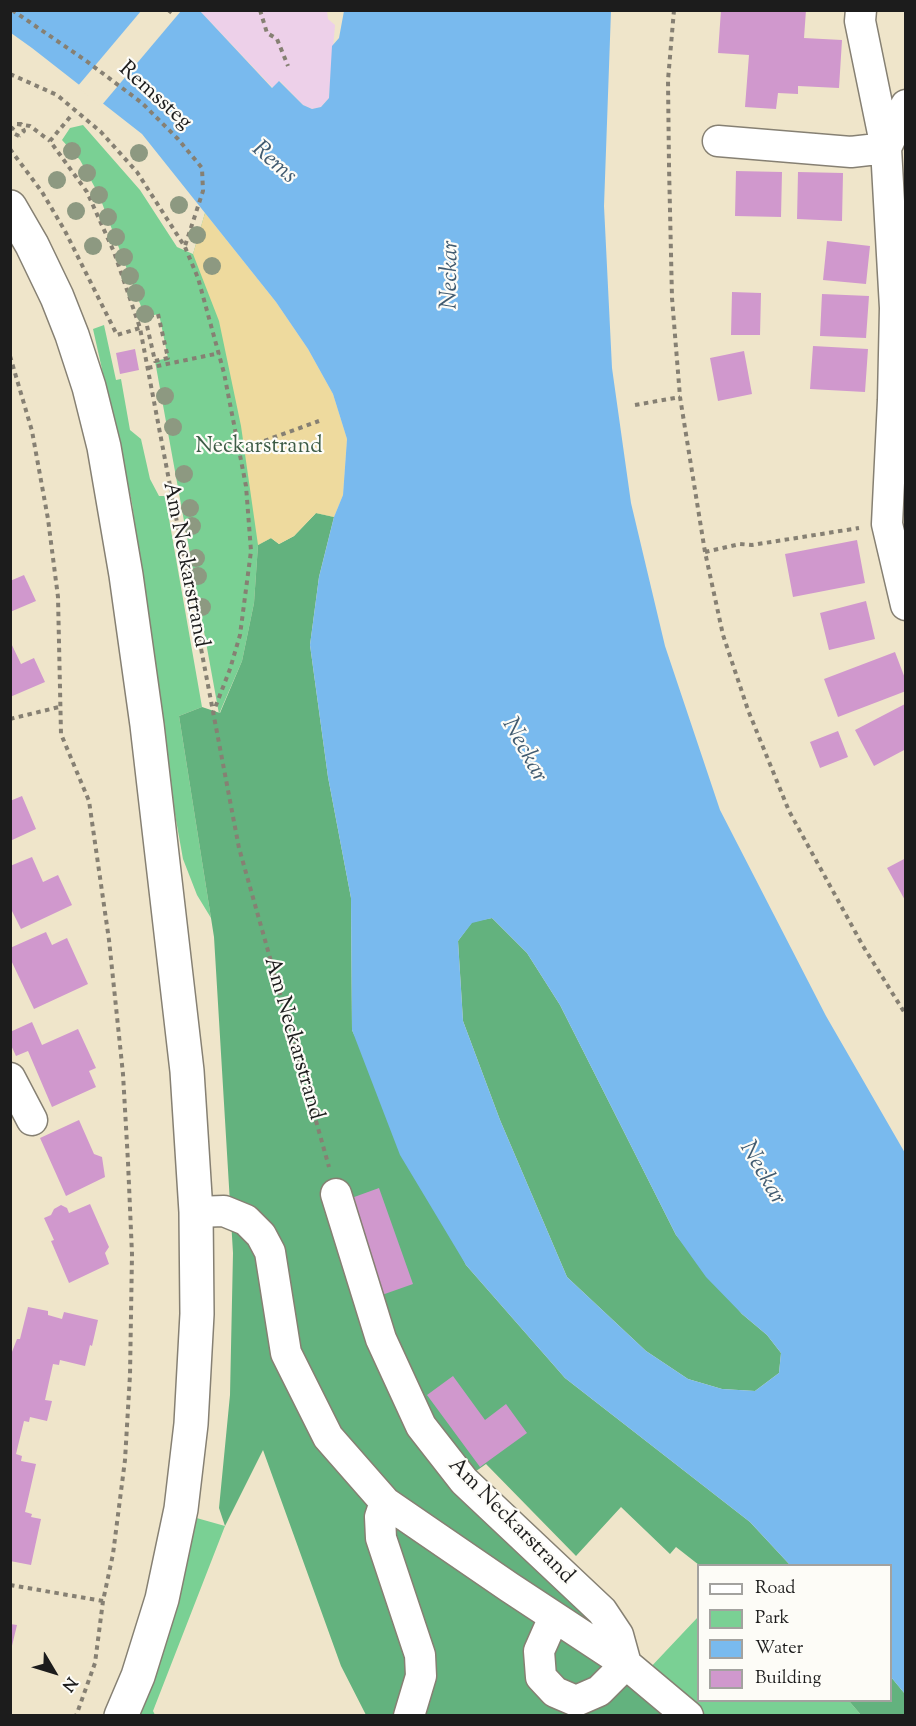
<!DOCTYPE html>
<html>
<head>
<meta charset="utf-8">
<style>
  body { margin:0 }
  #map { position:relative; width:916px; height:1726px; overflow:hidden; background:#efe5ca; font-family:"Sorts Mill Goudy",serif }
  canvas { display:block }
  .frame { position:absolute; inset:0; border:12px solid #1c1c1c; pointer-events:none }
  .legend { position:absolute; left:697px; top:1564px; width:195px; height:138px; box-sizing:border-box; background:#fdfcf7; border:2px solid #a3a29f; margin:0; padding:8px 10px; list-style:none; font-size:18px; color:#1c1c1c }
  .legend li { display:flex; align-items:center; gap:12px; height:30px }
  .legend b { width:30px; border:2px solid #a3a29f }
  .north { position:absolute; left:24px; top:1642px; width:60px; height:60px; -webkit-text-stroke:4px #fdfcf7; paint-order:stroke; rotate:128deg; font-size:16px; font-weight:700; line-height:24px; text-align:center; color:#1c1c1c }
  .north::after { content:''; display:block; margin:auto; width:21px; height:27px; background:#1c1c1c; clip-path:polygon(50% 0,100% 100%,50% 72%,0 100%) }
</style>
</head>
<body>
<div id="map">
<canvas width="916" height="1726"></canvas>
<div class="frame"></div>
<ul class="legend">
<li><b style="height:8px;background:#fff"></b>Road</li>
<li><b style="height:16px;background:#7ad094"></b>Park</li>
<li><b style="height:16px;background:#79baee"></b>Water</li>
<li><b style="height:16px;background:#d098cd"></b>Building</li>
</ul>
<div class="north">N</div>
</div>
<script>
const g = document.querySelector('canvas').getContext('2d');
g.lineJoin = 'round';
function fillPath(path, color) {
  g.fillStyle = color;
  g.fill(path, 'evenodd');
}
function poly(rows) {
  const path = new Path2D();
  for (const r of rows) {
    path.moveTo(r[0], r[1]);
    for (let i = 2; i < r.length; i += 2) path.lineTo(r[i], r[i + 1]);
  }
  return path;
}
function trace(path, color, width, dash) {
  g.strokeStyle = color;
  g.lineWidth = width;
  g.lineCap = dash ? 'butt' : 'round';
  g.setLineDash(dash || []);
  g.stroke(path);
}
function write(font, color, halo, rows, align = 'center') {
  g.font = font + ' "Sorts Mill Goudy",serif';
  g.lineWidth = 4.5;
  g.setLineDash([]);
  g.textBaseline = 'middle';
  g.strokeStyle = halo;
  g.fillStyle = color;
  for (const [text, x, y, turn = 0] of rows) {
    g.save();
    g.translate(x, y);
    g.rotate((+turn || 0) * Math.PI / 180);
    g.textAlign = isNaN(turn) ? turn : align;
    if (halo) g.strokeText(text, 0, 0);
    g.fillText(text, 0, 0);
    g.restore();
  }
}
fillPath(poly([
  [200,11,327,11,328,19,335,25,329,98,321,107,312,109,303,105,280,81,273,88]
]), '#edd0e9');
fillPath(poly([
  [83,125,140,190,177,247,193,254,205,213,334,517,316,513,258,545,254,603,242,661,219,714,155,361,168,358,159,314,145,317,99,195,80,160,62,140,70,128],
  [104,325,116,380,121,379,130,430,141,439,150,479,159,496,165,496,202,707,179,716,211,918,197,895,183,859,169,781,132,503,93,329],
  [193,1517,225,1526,153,1711,155,1715,137,1716],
  [698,1617,698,1700,849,1701,861,1715,693,1715,648,1670]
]), '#7ad094');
fillPath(poly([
  [316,513,334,517,319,577,310,645,328,777,351,898,352,1030,466,1265,565,1378,750,1522,790,1565,699,1565,676,1547,670,1554,621,1507,576,1556,486,1464,472,1474,634,1654,693,1715,366,1715,341,1666,263,1450,225,1526,219,1508,230,1395,233,1253,214,937,179,716,202,707,220,713,242,661,254,603,258,545,271,538,279,544,294,536],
  [492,918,527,953,560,1005,676,1235,742,1314,767,1335,781,1353,779,1373,755,1391,722,1389,688,1379,646,1351,567,1277,500,1120,463,1021,458,941,472,922],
  [891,1677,905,1694,905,1715,861,1715,849,1701,890,1700]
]), '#63b27e');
fillPath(poly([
  [205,213,276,302,308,349,333,394,347,439,343,495,334,517,316,513,294,536,279,544,271,538,258,545,241,426,219,321,193,254]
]), '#eeda9e');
fillPath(poly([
  [10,11,200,11,272,88,279,81,303,105,312,109,321,107,329,98,332,46,339,38,344,11,611,11,604,206,612,368,631,503,665,646,720,810,826,1016,905,1153,905,1694,891,1677,890,1566,790,1565,750,1522,565,1378,466,1265,400,1155,352,1030,351,898,328,777,310,645,319,577,334,517,343,495,347,439,333,394,308,349,276,302,142,134,32,48,11,33],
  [492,918,527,953,560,1005,676,1235,706,1277,742,1314,767,1335,781,1353,779,1373,755,1391,722,1389,688,1379,646,1351,567,1277,500,1120,463,1021,458,941,472,923]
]), '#79baee');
fillPath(poly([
  [141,11,181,11,101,106,77,87]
]), '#efe5ca');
fillPath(poly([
  [721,10,755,12,755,10,806,10,804,38,842,40,839,88,798,86,798,94,778,93,776,109,745,107,749,55,718,53],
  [736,171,782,172,781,217,735,216],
  [798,172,843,173,842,221,797,219],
  [827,241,870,246,866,284,823,280],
  [732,292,761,293,760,335,731,335],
  [822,294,869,296,866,338,820,336],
  [813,346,868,349,865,392,810,389],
  [135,349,139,370,120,374,116,353],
  [744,351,752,394,718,401,710,358],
  [857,540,865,583,793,597,785,554],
  [24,575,36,601,10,612,10,581],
  [866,601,875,639,829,650,820,613],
  [10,641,21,664,34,658,45,682,10,697],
  [895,652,906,681,906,691,838,717,824,679],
  [905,704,906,749,874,766,855,730],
  [838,731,848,757,820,768,810,742],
  [22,796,36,829,10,841,10,801],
  [32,857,43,882,58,875,72,905,21,929,12,911,10,912,10,866],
  [906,858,906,902,887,868],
  [46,932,52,945,67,938,88,984,34,1009,10,958,10,948],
  [32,1022,42,1045,78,1029,96,1068,89,1071,96,1087,52,1107,28,1051,16,1056,10,1043,10,1032],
  [79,1120,94,1154,102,1157,105,1177,66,1196,40,1138],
  [379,1188,413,1284,379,1296,346,1200],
  [90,1204,109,1247,105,1253,109,1264,69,1283,51,1241,54,1240,44,1218,51,1215,54,1209,61,1205,67,1208,69,1213],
  [28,1307,48,1311,48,1315,62,1319,64,1312,98,1320,92,1346,90,1345,85,1366,60,1360,59,1365,53,1364,45,1400,52,1401,47,1421,30,1417,29,1422,24,1421,16,1454,22,1456,21,1461,36,1464,25,1512,32,1514,31,1517,41,1519,31,1565,10,1561,10,1357,17,1339,20,1339],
  [453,1376,485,1420,506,1404,527,1433,480,1467,427,1395],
  [10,1624,17,1625,11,1650,10,1650]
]), '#d098cd');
const minor = poly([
  [861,10,860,21,886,148,895,308,893,400,887,524,906,605],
  [718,141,851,152,886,148],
  [886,148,906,105],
  [10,1078,32,1120],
  [336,1194,381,1339,421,1426,464,1481,602,1611,618,1635,626,1664],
  [196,1212,224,1211,246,1220,261,1235,270,1252,286,1353,328,1437,385,1502,509,1587,626,1664,688,1716],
  [385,1502,380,1517,381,1538,420,1655,421,1676,409,1716],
  [554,1617,539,1651,541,1677,555,1692,576,1701,599,1691,626,1664]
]);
const major = poly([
  [10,207,32,245,57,297,72,335,89,387,104,447,126,575,147,725,187,1071,196,1212,197,1314,191,1424,181,1509,162,1599,138,1676,121,1716]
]);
trace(minor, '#868073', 33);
trace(major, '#868073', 36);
trace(poly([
  [12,10,85,60,142,103,178,139,202,168,203,191,185,246],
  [168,10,172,13],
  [260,10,267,33,277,39,288,66],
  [674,10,668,80,669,166,672,298,680,397,705,552,723,635,748,710,789,811,863,946,906,1015],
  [10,74,57,95,101,132,137,172,185,247,198,278,224,373,246,486,251,551,240,635,230,669,213,713],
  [70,117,50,141,87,192,114,252,140,328,239,848,329,1167],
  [19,136,13,133,12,129,17,124,30,126,50,141],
  [10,149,42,192,65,231,117,335,140,328],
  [158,314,168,358,155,361,145,317,158,314],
  [10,356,32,431,48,519,58,597,61,734,89,801,109,940,123,1074,128,1162,132,1254,130,1375,125,1460,113,1554,103,1601,95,1663,76,1716],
  [148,368,220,353],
  [635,405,680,397],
  [239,450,319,421],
  [705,552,740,544,752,545,859,528],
  [10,719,59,707],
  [10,1585,103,1601]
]), '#868073', 4, [4.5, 4.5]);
trace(minor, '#fff', 30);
trace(major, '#fff', 33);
trace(poly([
  [17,124,21,124,24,131,19,136]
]), '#868073', 4, [4.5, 4.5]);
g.fillStyle = '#8d9981';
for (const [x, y] of [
  [72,151],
  [139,153],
  [87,173],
  [57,180],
  [99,195],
  [179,205],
  [76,211],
  [108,217],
  [197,235],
  [116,237],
  [93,246],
  [124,257],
  [212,266],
  [130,276],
  [136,293],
  [145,314],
  [165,396],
  [173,427],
  [184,474],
  [190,508],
  [192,526],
  [196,558],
  [198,576],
  [202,607]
]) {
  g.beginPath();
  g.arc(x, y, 9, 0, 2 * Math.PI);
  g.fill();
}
write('22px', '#1c1c1c', '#fdfcf7', [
  ["Remssteg",154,97,42],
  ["Am Neckarstrand",184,565,79],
  ["Am Neckarstrand",292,1039,74],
  ["Am Neckarstrand",510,1522,45]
]);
write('22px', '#3d5b46', '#fdfcf7', [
  ["Neckarstrand",259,448]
]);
write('italic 24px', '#415b70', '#fdfcf7', [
  ["Rems",273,164,41],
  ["Neckar",452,275,-89],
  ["Neckar",523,751,61],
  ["Neckar",761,1174,60]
]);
</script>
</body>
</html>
